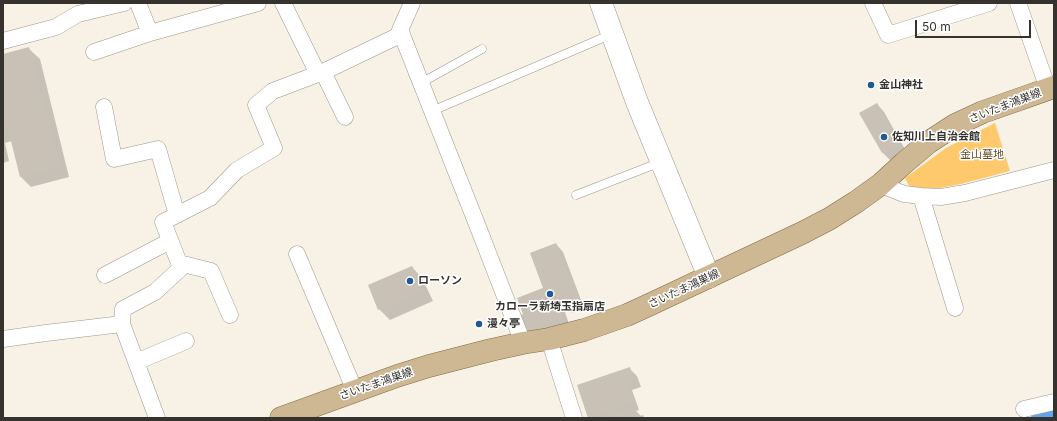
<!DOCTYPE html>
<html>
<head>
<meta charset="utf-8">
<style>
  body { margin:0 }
  #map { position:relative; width:1057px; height:421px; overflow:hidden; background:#f8f1e5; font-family:Inter,sans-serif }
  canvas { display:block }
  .frame { position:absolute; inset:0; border:4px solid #36332f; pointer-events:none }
  .scale { position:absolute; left:915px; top:20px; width:116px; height:18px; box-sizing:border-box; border:2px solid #36332f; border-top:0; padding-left:5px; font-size:12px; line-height:14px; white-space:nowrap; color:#36332f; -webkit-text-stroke:3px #fff; paint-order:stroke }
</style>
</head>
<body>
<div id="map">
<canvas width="1057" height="421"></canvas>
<div class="frame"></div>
<div class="scale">50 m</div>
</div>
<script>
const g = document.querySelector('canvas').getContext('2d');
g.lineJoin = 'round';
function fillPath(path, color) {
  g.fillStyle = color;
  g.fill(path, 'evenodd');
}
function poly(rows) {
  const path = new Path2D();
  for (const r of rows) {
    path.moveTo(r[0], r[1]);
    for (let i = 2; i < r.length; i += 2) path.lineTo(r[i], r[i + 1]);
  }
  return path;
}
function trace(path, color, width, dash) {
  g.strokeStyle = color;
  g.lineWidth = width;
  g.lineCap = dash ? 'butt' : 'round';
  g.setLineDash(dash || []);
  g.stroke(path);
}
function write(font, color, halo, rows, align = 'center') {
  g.font = font + ' Inter,"Noto Sans JP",sans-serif';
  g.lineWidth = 3;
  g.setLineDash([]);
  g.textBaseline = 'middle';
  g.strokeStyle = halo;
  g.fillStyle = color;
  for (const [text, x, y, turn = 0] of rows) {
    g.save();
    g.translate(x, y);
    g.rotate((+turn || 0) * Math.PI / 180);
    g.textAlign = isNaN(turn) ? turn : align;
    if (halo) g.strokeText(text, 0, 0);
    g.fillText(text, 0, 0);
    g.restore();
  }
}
fillPath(poly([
  [995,123,1010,171,961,184,929,190,910,188,905,178,946,148]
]), '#fec96d');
fillPath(poly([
  [29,49,40,59,69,177,31,187,20,176,12,141,5,143,9,161,3,163,3,55],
  [877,104,884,112,906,151,890,160,883,153,860,114],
  [556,244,563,252,584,308,572,313,568,308,564,309,569,324,533,338,526,330,525,315,545,288],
  [412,267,422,278,433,301,390,320,379,309],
  [630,369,637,376,641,387,632,390,639,410,636,411,642,417,643,417,644,418,590,418,589,417]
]), '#0003');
trace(poly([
  [1045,418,1054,416]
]), '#60a6ed', 28);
fillPath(poly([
  [29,47,59,166,20,177,8,129,3,130,3,54],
  [877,103,900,143,882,153,859,113],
  [556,243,577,301,564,306,562,300,557,302,563,317,525,331,519,316,523,314,517,298,543,288,530,253],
  [412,266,423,290,378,310,368,285],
  [630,367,634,380,626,383,632,403,588,418,577,385],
  [634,408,637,417,643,415,644,418,605,418]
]), '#c9c1b6');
const lane = poly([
  [421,83,482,49],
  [432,111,612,34],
  [576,195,661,162]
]);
const street = poly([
  [138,3,150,33,258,3],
  [283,3,318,74],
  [412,3,400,30,478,227,523,343],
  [873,3,888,35,989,3],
  [1018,3,1048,89],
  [3,41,56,27,78,14,124,3],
  [94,52,150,33],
  [323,72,345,117],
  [104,107,114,159,158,149,177,215],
  [881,184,889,188,904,194,921,196,941,197,965,193,1054,170],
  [921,196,955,308],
  [297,254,355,391],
  [179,263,211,271,230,315],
  [105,275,170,241],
  [122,324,123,309,155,292,181,268,163,222,210,198,237,170,274,148,256,105,273,91,323,72,402,34],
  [3,339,46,333,122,324,157,418],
  [549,339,574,418],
  [136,362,186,341],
  [1024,409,1054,402]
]);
const secondary = poly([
  [601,3,637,102,709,277]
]);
const primary = poly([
  [281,418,397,376,429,366,491,350,523,343,549,339,584,330,627,315,651,304,802,233,829,219,856,202,881,184,904,163,929,142,955,125,983,112,1054,87]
]);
trace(lane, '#9d968b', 9);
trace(street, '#9d968b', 17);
trace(secondary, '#9d968b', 23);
trace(primary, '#826a41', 23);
trace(lane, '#fff', 8);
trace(street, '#fff', 16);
trace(secondary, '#fff', 22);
trace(primary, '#cdb893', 22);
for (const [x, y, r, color] of [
  [871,85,4,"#1f5990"],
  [884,137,4,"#1f5990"],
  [410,281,4,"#1f5990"],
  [550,294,4,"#1f5990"],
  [479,324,4,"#1f5990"]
]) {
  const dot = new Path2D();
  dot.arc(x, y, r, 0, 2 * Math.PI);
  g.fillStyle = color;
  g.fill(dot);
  trace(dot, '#fff', 1.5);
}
write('bold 11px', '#36332f', '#fff', [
  ["金山神社",879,85],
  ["佐知川上自治会館",892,137],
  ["ローソン",418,281],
  ["カローラ新埼玉指扇店",550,307,"center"],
  ["漫々亭",487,324]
], 'left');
write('11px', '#36332f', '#fff', [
  ["さいたま鴻巣線",1005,106,-21],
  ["さいたま鴻巣線",684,289,-25],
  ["さいたま鴻巣線",376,384,-19]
]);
write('11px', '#664f29', '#fff', [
  ["金山墓地",982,155]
]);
</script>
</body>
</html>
